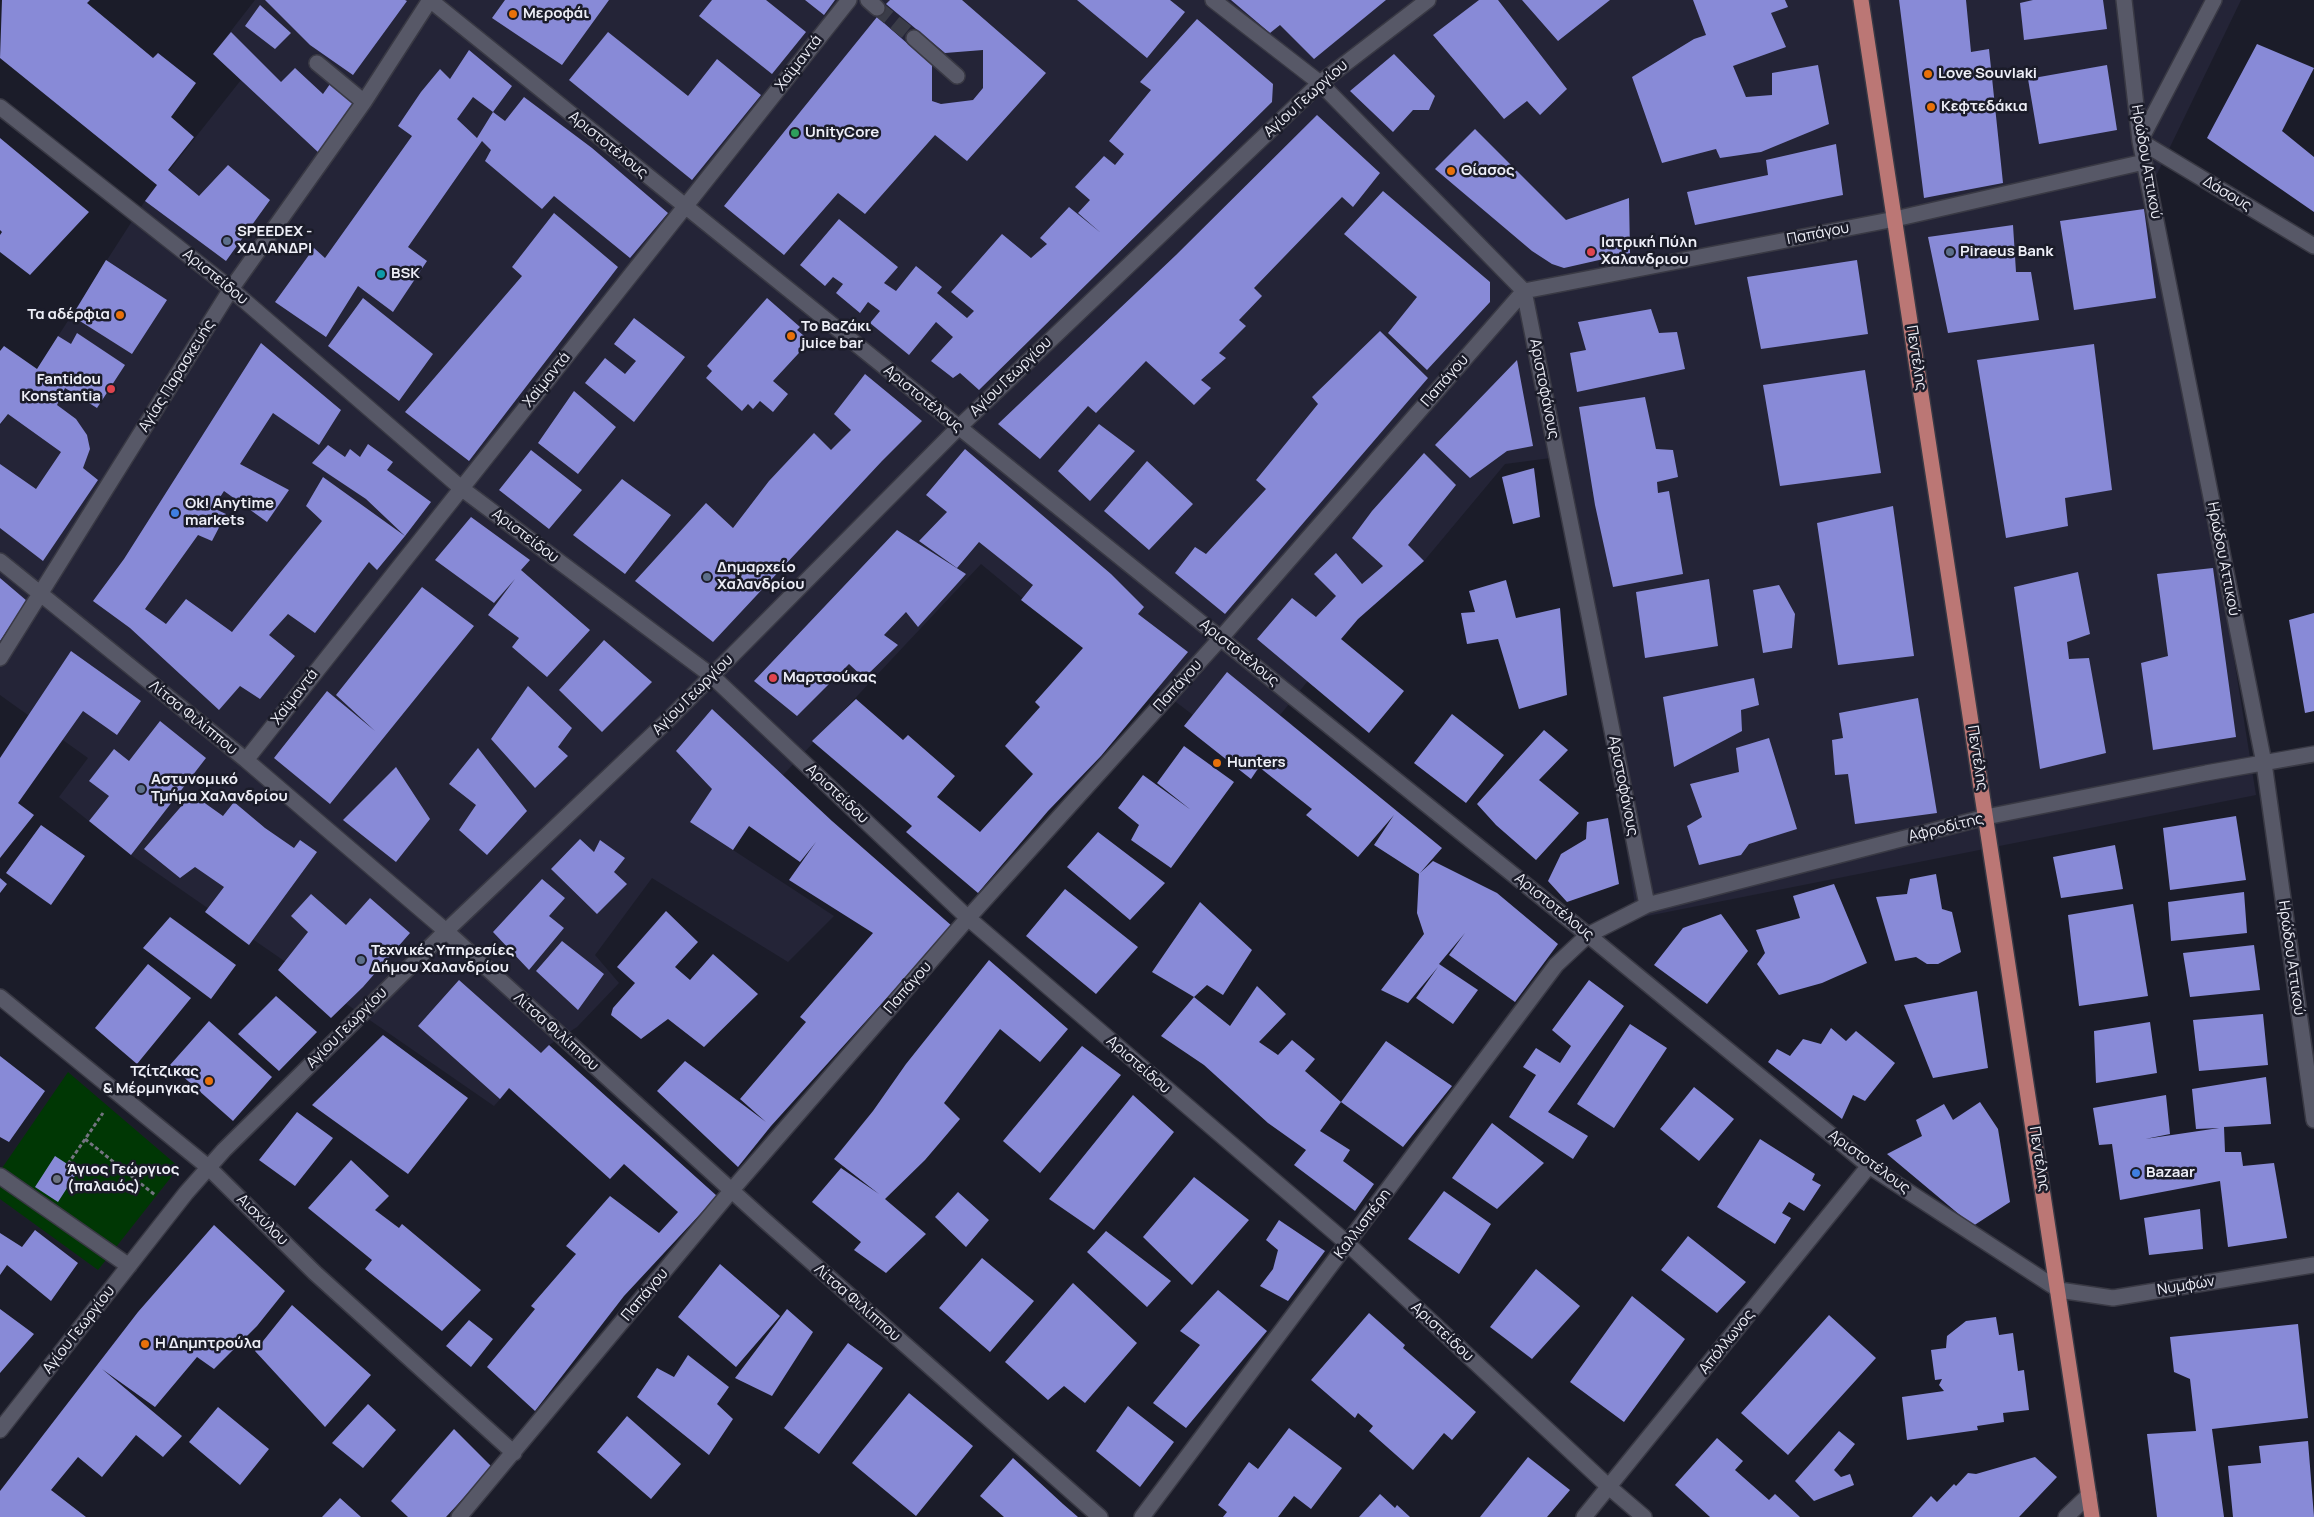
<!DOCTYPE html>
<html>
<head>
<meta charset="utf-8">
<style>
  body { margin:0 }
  canvas { display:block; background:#1b1c29 }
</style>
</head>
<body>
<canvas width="2314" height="1517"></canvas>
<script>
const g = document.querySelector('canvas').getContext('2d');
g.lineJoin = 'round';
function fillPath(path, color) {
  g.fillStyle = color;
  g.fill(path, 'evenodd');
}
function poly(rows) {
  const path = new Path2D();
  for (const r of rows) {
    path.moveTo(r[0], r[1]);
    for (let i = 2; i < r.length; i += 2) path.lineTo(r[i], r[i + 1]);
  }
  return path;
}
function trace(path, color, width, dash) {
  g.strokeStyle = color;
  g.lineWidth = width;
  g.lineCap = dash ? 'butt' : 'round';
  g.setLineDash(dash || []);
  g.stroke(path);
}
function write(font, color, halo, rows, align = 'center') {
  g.font = font + ' Manrope,sans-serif';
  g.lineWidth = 5;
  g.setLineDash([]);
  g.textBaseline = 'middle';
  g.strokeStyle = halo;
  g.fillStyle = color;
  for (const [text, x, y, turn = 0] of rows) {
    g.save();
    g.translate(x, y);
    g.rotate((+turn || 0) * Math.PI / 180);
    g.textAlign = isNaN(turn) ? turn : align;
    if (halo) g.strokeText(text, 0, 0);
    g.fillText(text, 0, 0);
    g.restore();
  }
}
fillPath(poly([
  [255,0,2241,0,2156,176,2256,795,1637,918,1566,456,1505,464,1424,561,1358,619,1307,682,1280,715,1293,725,1251,779,1184,726,1193,715,1093,639,1083,648,981,564,783,775,733,850,834,916,788,962,652,878,595,955,619,983,577,1027,549,1045,494,1106,131,855,59,797,88,758,0,695,0,425,8,414,0,351,37,369,145,201,241,80,213,54]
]), '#242437');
fillPath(poly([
  [68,1072,179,1167,98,1270,0,1199,0,1171]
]), '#003704');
fillPath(poly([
  [2,0,90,0,87,3,153,58,158,53,196,83,171,117,194,137,168,170,199,196,228,165,270,200,226,261,145,201,157,185,0,58],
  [265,0,405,0,407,1,353,75,310,45],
  [505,0,609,0,562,65,492,18],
  [712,0,766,0,806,32,772,74,699,16],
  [805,0,835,0,824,15],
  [890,0,962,0,1046,73,967,161,935,135,865,214,838,193,784,255,724,206,877,17,932,65,932,101,941,104,973,100,983,88,983,50,945,53,886,4],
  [1077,0,1170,0,1185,12,1147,58],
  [1231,0,1386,0,1314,59,1280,25,1270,33],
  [1479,0,1498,0,1567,89,1540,115,1527,101,1504,119,1433,35],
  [1522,0,1610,0,1558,41],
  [1693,0,1785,0,1788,7,1771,13,1786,47,1733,66,1746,97,1772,95,1772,73,1818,65,1829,124,1761,152,1720,158,1716,149,1662,163,1632,77,1694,39,1706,35],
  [1899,0,1966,0,1971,52,1989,49,2003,183,1924,198],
  [2033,0,2103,0,2107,29,2024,40,2020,3],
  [260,5,291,33,275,49,245,26],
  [1197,19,1273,84,1272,102,979,390,960,373,953,378,931,361,953,337,936,322,909,355,870,323,880,311,868,302,860,313,836,293,843,284,833,277,825,286,800,265,839,219,898,267,884,283,896,291,916,266,942,287,937,293,967,318,974,311,951,292,1002,234,1031,258,1047,244,1040,238,1069,207,1101,233,1078,213,1090,200,1075,187,1104,156,1115,165,1124,154,1109,141,1151,90,1140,82],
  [231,32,281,82,295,68,323,94,330,84,357,104,319,153,213,54],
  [608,32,688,96,717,59,761,95,692,180,569,80],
  [2257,44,2314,68,2282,131,2314,157,2314,212,2207,138],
  [469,50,512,86,493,112,473,97,457,119,477,138,493,112,505,121,524,97,592,148,668,213,630,258,554,196,542,209,485,161,491,150,482,141,408,247,427,261,393,312,358,286,326,337,275,302,314,248,325,258,412,136,398,126,421,92,440,69,450,79],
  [1394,54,1435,96,1429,110,1413,110,1393,132,1350,91],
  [2107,65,2117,130,2039,144,2028,79],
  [1317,115,1380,173,1353,207,1342,197,1254,288,1262,296,1239,320,1246,326,1219,353,1226,358,1201,380,1211,388,1194,405,1146,361,1096,413,1088,406,1040,459,998,424,1176,255],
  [1475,129,1566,220,1629,198,1630,253,1564,268,1552,264,1532,251,1435,169],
  [0,138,89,212,30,275,0,252,0,235,2,232,0,230],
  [1836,144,1843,195,1695,225,1687,192,1768,175,1766,160],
  [1383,191,1490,282,1490,302,1427,370,1388,333,1417,297,1344,234],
  [2144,209,2156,298,2074,310,2060,221],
  [554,213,618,267,469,461,405,412,522,276,512,267],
  [2013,225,2016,272,2031,272,2039,320,1948,333,1928,237],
  [106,260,167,300,132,354,72,316],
  [1857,260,1868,334,1761,349,1747,277],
  [363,298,433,354,399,401,328,346],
  [767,298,800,327,797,330,810,341,773,381,788,394,773,412,760,401,753,409,748,404,742,411,706,378,712,371,707,366],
  [1651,309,1659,333,1677,332,1685,369,1577,392,1570,353,1586,350,1578,322],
  [634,318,685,357,634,422,585,383,605,358,625,374,636,361,614,344],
  [1380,331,1428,378,1225,614,1175,573,1195,547,1206,554,1266,489,1256,480,1318,404,1312,397],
  [77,333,125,365,97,408,65,388,57,405,76,419,87,435,90,449,83,468,98,480,43,561,0,528,0,464,36,489,61,452,8,414,0,424,0,351,4,346,37,369,58,336,71,344],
  [261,343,341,410,319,445,273,413,240,464,289,490,267,522,224,491,213,508,226,514,212,541,198,535,145,609,166,624,186,599,232,632,322,521,306,506,323,477,405,536,366,499,312,463,328,445,345,457,350,449,360,457,368,444,393,462,387,470,431,502,405,536,377,570,369,562,315,633,288,614,269,635,295,656,260,699,240,686,219,710,130,628,93,601,124,559],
  [2094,344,2112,490,2065,498,2068,526,2006,538,1977,360],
  [1517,360,1533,446,1507,451,1470,478,1435,445],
  [1865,370,1881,473,1780,486,1763,385],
  [865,374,922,421,882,461,713,642,635,581,706,503,733,528,769,481,814,433,831,450,851,430,834,414],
  [574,391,616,427,578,474,538,443],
  [1645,397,1656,449,1673,450,1678,477,1657,482,1658,493,1669,491,1683,574,1613,587,1595,505,1579,407],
  [1099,424,1135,451,1090,501,1058,471],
  [965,449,1111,574,1144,607,1138,614,1188,652,1101,756,1048,811,978,893,906,832,912,826,812,741,856,699,903,740,908,735,955,776,937,797,980,832,1033,774,1005,746,1040,707,1035,702,1083,648,1021,600,1033,585,979,542,957,568,919,541,947,512,926,495],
  [531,450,582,490,549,529,499,490],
  [1424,453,1456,485,1408,545,1424,561,1358,619,1341,639,1404,691,1369,733,1257,639,1292,598,1316,617,1336,596,1314,574,1336,553,1362,584,1383,566,1352,538,1372,511],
  [1147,461,1193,504,1149,550,1104,511],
  [1534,468,1540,517,1513,524,1502,477],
  [622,479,671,515,625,574,573,535],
  [1893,506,1914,656,1838,665,1817,523],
  [471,517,530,560,521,570,590,630,547,677,512,647,519,638,488,615,515,579,494,603,435,560],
  [897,530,966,574,918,627,906,612,884,635,898,645,864,678,849,664,797,716,754,681],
  [2213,568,2236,737,2153,750,2141,663,2168,656,2157,574],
  [2078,572,2090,634,2067,642,2069,659,2089,658,2106,753,2040,769,2014,587],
  [0,578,27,601,0,641],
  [1709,579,1718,646,1645,658,1636,592],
  [1506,580,1516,618,1560,608,1567,695,1519,709,1498,639,1467,644,1461,613,1475,612,1469,591],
  [1779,585,1795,614,1792,648,1763,653,1753,590],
  [422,587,474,626,330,804,274,758,327,691,375,731,336,695],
  [2314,613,2314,711,2305,713,2289,620],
  [604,640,652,682,602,732,559,690],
  [71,651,141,701,117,735,83,711,18,803,34,815,0,858,0,758],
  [1227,672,1442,848,1420,873,1433,861,1497,893,1558,944,1515,1002,1449,955,1465,933,1439,964,1478,990,1453,1024,1416,998,1438,967,1408,1003,1381,990,1424,934,1417,913,1419,874,1374,845,1394,815,1358,857,1306,815,1312,809,1259,767,1251,779,1184,726],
  [1754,678,1759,705,1741,710,1742,731,1674,767,1663,697],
  [528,686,572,728,558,747,568,756,535,788,491,739],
  [1918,698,1937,813,1855,824,1848,774,1835,775,1832,740,1843,738,1839,713],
  [712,709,832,821,952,926,771,1126,738,1167,657,1091,685,1061,766,1122,740,1099,806,1022,800,1017,873,933,789,880,816,842,800,862,749,826,733,850,690,822,712,789,676,751],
  [1452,714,1504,755,1466,803,1414,763],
  [160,721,206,758,131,855,89,821,109,796,89,781,114,749,129,761],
  [1544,730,1568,750,1539,780,1579,813,1536,860,1496,825,1477,804],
  [1769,738,1797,829,1749,844,1741,855,1699,865,1687,826,1702,817,1690,784,1739,772,1736,748],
  [1184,746,1234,782,1171,868,1131,840,1139,825,1118,808,1143,775,1191,810,1157,783],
  [478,748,527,811,487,855,459,830,476,805,449,784],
  [396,767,430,819,396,862,343,820],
  [192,794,223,816,234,802,265,828,294,848,300,840,317,852,249,945,205,912,224,887,195,867,180,878,144,849],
  [2236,816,2246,880,2170,890,2163,828],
  [1608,818,1619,884,1567,902,1548,881,1561,854,1586,839,1587,822],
  [41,825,85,856,51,905,6,873],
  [1098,832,1165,883,1130,920,1067,867],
  [580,839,594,852,600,840,625,858,614,872,627,884,597,914,551,869],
  [2115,845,2123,889,2061,898,2053,857],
  [1936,874,1942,909,1952,912,1961,952,1938,964,1927,964,1916,957,1895,961,1876,897,1907,894,1910,879],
  [0,878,7,884,0,893],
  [542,879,565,898,549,916,564,928,529,970,493,932],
  [1834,884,1867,963,1822,983,1779,995,1757,964,1765,953,1756,930,1800,918,1793,896],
  [1065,889,1138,947,1096,994,1026,936],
  [2244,892,2247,933,2171,941,2168,902],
  [311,894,346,925,370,898,410,933,363,987,331,1018,278,970,308,932,291,916],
  [1200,902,1252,950,1223,995,1207,985,1194,997,1230,1026,1257,986,1286,1014,1259,1042,1278,1055,1292,1040,1315,1059,1305,1071,1341,1102,1320,1131,1350,1150,1343,1161,1374,1184,1355,1211,1294,1165,1306,1150,1268,1123,1204,1065,1161,1036,1194,997,1152,972],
  [2133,904,2148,996,2079,1006,2068,915],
  [666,911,698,942,675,967,690,980,713,954,758,994,704,1047,668,1019,641,1039,611,1015,613,1008,635,983,617,967],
  [1721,914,1748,951,1707,1004,1654,965,1683,928],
  [170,917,236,965,211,999,143,948],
  [562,941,604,974,578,1010,536,971],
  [2254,945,2260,990,2190,997,2183,953],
  [989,960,1068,1029,1040,1062,1000,1029,944,1103,960,1119,925,1160,885,1199,926,1234,886,1273,854,1250,861,1242,812,1202,841,1168,879,1194,834,1159,873,1111,906,1064],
  [148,964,191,998,137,1064,95,1028],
  [459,980,541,1053,549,1045,717,1196,624,1296,535,1411,487,1367,535,1309,531,1306,576,1254,566,1246,610,1196,659,1233,678,1212,624,1164,610,1179,509,1088,500,1099,418,1026],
  [1589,980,1624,1006,1548,1112,1588,1136,1573,1159,1509,1117,1536,1075,1523,1067,1536,1048,1560,1063,1571,1046,1552,1030],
  [1977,991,1988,1068,1933,1078,1904,1005],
  [276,996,317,1032,279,1071,238,1034],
  [2263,1014,2268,1065,2199,1071,2193,1020],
  [209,1021,272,1077,233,1121,170,1065],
  [2150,1022,2157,1073,2096,1083,2094,1031],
  [1630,1024,1667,1048,1614,1128,1577,1104],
  [1831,1028,1846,1041,1856,1031,1895,1063,1865,1101,1853,1095,1842,1119,1768,1062,1777,1049,1790,1056,1803,1039,1821,1044],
  [383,1035,468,1098,408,1174,312,1105],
  [1386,1041,1452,1086,1403,1147,1341,1102],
  [1082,1046,1121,1075,1040,1173,1003,1141],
  [0,1056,45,1091,9,1142,0,1137],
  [2266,1077,2271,1124,2224,1127,2225,1152,2241,1152,2243,1166,2274,1163,2287,1238,2228,1247,2220,1181,2120,1200,2112,1144,2099,1145,2093,1108,2166,1095,2170,1134,2145,1139,2219,1128,2196,1129,2192,1089],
  [1694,1087,1734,1119,1699,1161,1660,1129],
  [1133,1095,1174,1132,1094,1230,1049,1199],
  [1980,1102,1998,1129,2010,1202,1973,1226,1887,1154,1922,1136,1916,1120,1944,1104,1953,1120],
  [297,1112,333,1138,295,1186,259,1160],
  [1492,1123,1544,1163,1497,1209,1452,1178],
  [1760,1139,1815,1174,1812,1180,1821,1185,1804,1211,1789,1202,1782,1213,1791,1218,1775,1244,1717,1207],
  [55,1156,78,1171,58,1202,35,1187],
  [351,1160,389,1196,375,1210,399,1228,402,1224,481,1290,442,1331,365,1269,372,1260,308,1208],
  [1194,1177,1249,1220,1192,1285,1143,1237],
  [1444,1191,1491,1224,1459,1274,1408,1239],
  [958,1192,989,1220,966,1247,935,1217],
  [2200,1209,2203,1249,2149,1255,2144,1218],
  [1279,1220,1325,1251,1288,1301,1260,1286,1273,1269,1278,1250,1266,1240],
  [214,1225,285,1291,257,1326,214,1369,197,1357,155,1407,102,1369,182,1436,163,1457,136,1435,102,1477,78,1457,51,1490,86,1517,0,1517,0,1491,138,1312],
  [35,1230,78,1263,51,1301,7,1265,0,1275,0,1233,22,1247],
  [1106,1231,1171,1281,1147,1307,1087,1252],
  [1688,1236,1746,1282,1717,1313,1661,1270],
  [982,1258,1034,1301,990,1352,939,1308],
  [720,1264,780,1316,736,1367,678,1317],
  [1536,1269,1580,1306,1532,1359,1490,1327],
  [1073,1283,1137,1343,1085,1403,1064,1386,1048,1400,1005,1362],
  [1218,1290,1267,1331,1186,1428,1153,1403,1200,1345,1180,1331],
  [1632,1296,1685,1339,1624,1422,1570,1382],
  [292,1305,371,1375,325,1427,255,1351],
  [0,1309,34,1334,0,1373],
  [787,1309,813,1332,772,1396,735,1378],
  [1369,1313,1405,1345,1403,1348,1476,1412,1452,1440,1444,1433,1413,1470,1369,1431,1373,1426,1358,1413,1355,1418,1311,1380],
  [1829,1315,1876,1358,1788,1455,1741,1413],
  [1996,1317,1999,1335,2013,1333,2018,1371,2024,1370,2029,1410,2003,1413,2004,1422,1977,1426,1978,1430,1907,1440,1902,1397,1944,1391,1939,1385,1942,1379,1935,1380,1931,1350,1946,1348,1947,1336,1966,1321],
  [469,1320,493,1339,471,1367,446,1346],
  [2298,1324,2308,1418,2212,1429,2224,1517,2157,1517,2147,1434,2196,1431,2190,1379,2174,1372,2170,1337],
  [848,1343,883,1368,819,1454,784,1428],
  [688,1355,729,1387,717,1404,733,1419,709,1455,637,1397,657,1368,674,1377],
  [909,1393,973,1446,916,1516,852,1463],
  [368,1404,396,1430,363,1468,332,1443],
  [1128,1406,1174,1442,1140,1487,1096,1451],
  [218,1407,269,1449,240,1485,189,1442],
  [627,1416,681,1464,651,1499,597,1452],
  [1289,1428,1342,1468,1311,1509,1294,1496,1278,1517,1223,1517,1227,1512,1218,1505,1249,1462,1258,1469],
  [454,1429,492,1467,446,1517,408,1517,391,1501],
  [1839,1431,1855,1444,1834,1470,1841,1477,1850,1474,1854,1485,1814,1501,1795,1481],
  [1717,1438,1743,1461,1735,1470,1769,1500,1775,1494,1800,1517,1710,1517,1675,1485],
  [2308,1441,2314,1517,2233,1517,2228,1466,2261,1463,2259,1446],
  [1528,1457,1570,1490,1547,1517,1480,1517],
  [2035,1457,2057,1477,2019,1517,1912,1517,1931,1496,1937,1502,1954,1484,1956,1486,1968,1473,1976,1474],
  [1013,1458,1063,1504,1078,1517,1004,1517,980,1496],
  [1380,1494,1395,1508,1397,1505,1410,1517,1359,1517],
  [340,1498,361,1517,322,1517]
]), '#888ad7');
trace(poly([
  [877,8,914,38]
]), '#3a3c48', 15, [15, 8]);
const minor = poly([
  [430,0,1588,935,1869,1166,2059,1290,2113,1298,2314,1265],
  [868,0,877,8],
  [1213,0,1320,83,1524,291,1647,905],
  [2124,0,2140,141,2264,763,2314,1120],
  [914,38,957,76],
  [317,63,364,102],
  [0,107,231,289,461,488,712,676,968,918,1348,1244,1609,1487,1644,1517],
  [2140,141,2314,246],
  [2140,141,2214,0],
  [0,561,246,760,446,931,763,1219,1100,1517],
  [0,658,231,289,364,102,430,0],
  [246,760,849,0],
  [0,997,208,1167,315,1273,514,1453],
  [0,1176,129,1266],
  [0,1430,186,1193,224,1150,446,931,668,720,958,428,1320,83,1428,0],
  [459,1517,731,1191,968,918,1220,639,1524,291,1895,219,2144,162],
  [1142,1517,1556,965,1588,935,1647,905,1986,817,2206,773,2314,754],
  [1584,1517,1869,1166],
  [2066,1517,2089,1495]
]);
const major = poly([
  [1861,0,2092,1517]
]);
trace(minor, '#393944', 18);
trace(major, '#393944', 18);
trace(poly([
  [85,1139,155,1195],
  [68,1164,103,1113]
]), '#737480', 3, [4, 2.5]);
trace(minor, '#575867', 15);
trace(major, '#bb7775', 15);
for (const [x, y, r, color] of [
  [513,14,5,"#e8710a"],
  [1928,74,5,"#e8710a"],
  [1931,107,5,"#e8710a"],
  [795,133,5,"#2e9e5b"],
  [1451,171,5,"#e8710a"],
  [227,241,5,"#5c6f8a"],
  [1591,252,5,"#e0444e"],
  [1950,252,5,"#5c6f8a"],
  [381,274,5,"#0f9aa8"],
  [120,315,5,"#e8710a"],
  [791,336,5,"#e8710a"],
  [111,389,5,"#e0444e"],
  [175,513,5,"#3f7fe0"],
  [707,577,5,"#5c6f8a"],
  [773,678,5,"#e0444e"],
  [1217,763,5,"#e8710a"],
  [141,789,5,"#5c6f8a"],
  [361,960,5,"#5c6f8a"],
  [209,1081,5,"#e8710a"],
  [2136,1173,5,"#3f7fe0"],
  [57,1179,5,"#6b7280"],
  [145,1344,5,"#e8710a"]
]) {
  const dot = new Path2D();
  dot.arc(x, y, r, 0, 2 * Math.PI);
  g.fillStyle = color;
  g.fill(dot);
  trace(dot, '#1b1c29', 2);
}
write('bold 15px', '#edeef7', '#1b1c29', [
  ["Μεροφάι",523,14],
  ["Love Souvlaki",1938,74],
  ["Κεφτεδάκια",1941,107],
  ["UnityCore",805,133],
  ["Θίασος",1461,171],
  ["SPEEDEX -",237,232],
  ["ΧΑΛΑΝΔΡΙ",237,249],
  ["Ιατρική Πύλη",1601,243],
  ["Χαλανδριου",1601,260],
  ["Piraeus Bank",1960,252],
  ["BSK",391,274],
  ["Τα αδέρφια",110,315,"right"],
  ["Το Βαζάκι",801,327],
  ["juice bar",801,344],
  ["Fantidou",101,380,"right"],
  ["Konstantia",101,397,"right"],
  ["Ok! Anytime",185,504],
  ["markets",185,521],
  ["Δημαρχείο",717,568],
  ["Χαλανδρίου",717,585],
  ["Μαρτσούκας",783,678],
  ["Hunters",1227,763],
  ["Αστυνομικό",151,780],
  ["Τμήμα Χαλανδρίου",151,797],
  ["Τεχνικές Υπηρεσίες",371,951],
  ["Δήμου Χαλανδρίου",371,968],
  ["Τζίτζικας",199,1072,"right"],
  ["& Μέρμηγκας",199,1089,"right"],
  ["Άγιος Γεώργιος",67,1170],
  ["(παλαιός)",67,1187],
  ["Bazaar",2146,1173],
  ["Η Δημητρούλα",155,1344]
], 'left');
write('15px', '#edeef7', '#1b1c29', [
  ["Χαϊμαντά",799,63,-52],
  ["Αγίου Γεωργίου",1306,99,-42],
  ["Αριστοτέλους",608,145,39],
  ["Ηρώδου Αττικού",2146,162,80],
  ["Δάσους",2227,194,31],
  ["Παπάγου",1818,234,-11],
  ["Αριστείδου",215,277,39],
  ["Πεντέλης",1916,358,81],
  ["Αγίας Παρασκευής",177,376,-58],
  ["Αγίου Γεωργίου",1011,377,-44],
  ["Χαϊμαντά",547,380,-51],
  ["Παπάγου",1445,381,-49],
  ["Αριστοφάνους",1544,389,79],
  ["Αριστοτέλους",923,399,39],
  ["Αριστείδου",525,536,37],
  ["Ηρώδου Αττικού",2223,559,79],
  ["Αριστοτέλους",1239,653,39],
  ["Παπάγου",1178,686,-48],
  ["Αγίου Γεωργίου",693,695,-45],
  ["Χαϊμαντά",295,697,-52],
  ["Λίτσα Φιλίππου",193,718,39],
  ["Πεντέλης",1977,758,81],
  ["Αριστοφάνους",1623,786,79],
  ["Αριστείδου",837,794,43],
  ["Αφροδίτης",1946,828,-14],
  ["Αριστοτέλους",1554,907,39],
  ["Ηρώδου Αττικού",2291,958,82],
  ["Παπάγου",908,988,-49],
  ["Αγίου Γεωργίου",347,1028,-45],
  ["Λίτσα Φιλίππου",556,1032,42],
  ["Αριστείδου",1138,1065,41],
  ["Πεντέλης",2039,1159,81],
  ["Αριστοτέλους",1869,1162,36],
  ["Αισχύλου",262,1220,45],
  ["Καλλισπέρη",1363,1224,-53],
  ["Νυμφών",2186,1286,-9],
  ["Παπάγου",645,1295,-50],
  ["Λίτσα Φιλίππου",857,1303,41],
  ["Αγίου Γεωργίου",79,1330,-52],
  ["Αριστείδου",1442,1332,43],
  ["Απόλλωνος",1727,1342,-51]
]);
</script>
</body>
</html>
